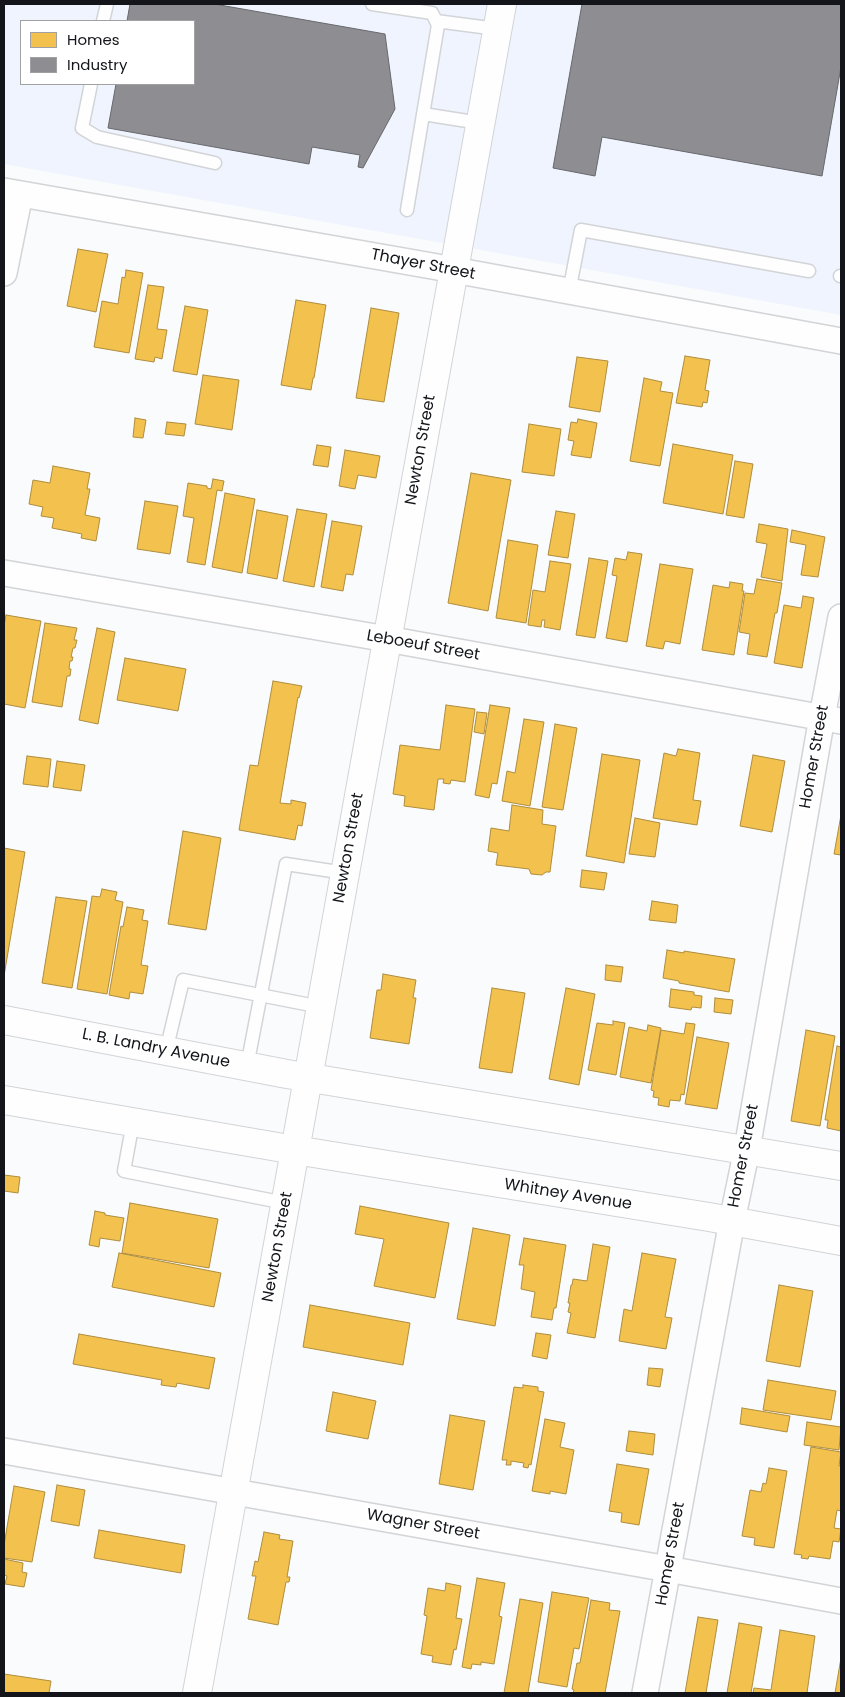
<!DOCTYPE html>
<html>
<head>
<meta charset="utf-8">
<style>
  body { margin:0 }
  #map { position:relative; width:845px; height:1697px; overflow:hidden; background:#fafbfc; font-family:Poppins,sans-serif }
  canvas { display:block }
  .frame { position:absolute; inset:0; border:5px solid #13151a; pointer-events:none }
  .legend { position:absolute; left:20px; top:20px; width:175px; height:65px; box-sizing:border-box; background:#fff; border:1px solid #a1a1a3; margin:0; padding:6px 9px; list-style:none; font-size:15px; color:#13151a }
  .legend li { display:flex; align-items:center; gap:10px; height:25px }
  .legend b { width:25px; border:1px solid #a1a1a3 }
</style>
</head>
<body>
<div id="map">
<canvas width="845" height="1697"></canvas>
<div class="frame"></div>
<ul class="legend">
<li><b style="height:14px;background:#f2c14e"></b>Homes</li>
<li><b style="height:14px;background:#8d8d92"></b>Industry</li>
</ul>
</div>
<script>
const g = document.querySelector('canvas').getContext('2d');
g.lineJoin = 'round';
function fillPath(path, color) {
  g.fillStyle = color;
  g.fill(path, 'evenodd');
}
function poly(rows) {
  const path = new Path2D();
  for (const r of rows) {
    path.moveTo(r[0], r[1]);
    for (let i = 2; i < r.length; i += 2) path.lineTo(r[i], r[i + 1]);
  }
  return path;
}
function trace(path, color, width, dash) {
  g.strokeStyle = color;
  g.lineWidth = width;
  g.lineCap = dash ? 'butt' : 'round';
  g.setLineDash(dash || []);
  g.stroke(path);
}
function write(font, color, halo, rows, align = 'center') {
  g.font = font + ' Poppins,sans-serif';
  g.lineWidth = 5;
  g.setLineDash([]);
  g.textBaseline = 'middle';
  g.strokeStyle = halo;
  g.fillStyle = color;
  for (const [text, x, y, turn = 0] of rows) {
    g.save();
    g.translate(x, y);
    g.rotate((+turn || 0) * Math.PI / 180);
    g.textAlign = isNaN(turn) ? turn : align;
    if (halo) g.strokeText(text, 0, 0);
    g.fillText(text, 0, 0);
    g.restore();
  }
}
fillPath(poly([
  [4,4,841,4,841,315,4,164],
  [21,21,194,21,194,84,21,84]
]), '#eff4fe');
const homes = poly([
  [78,249,108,254,96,312,67,306,78,249],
  [126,270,143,273,129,353,94,347,102,301,118,304,122,277,125,278,126,270],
  [148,285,164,287,157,329,167,330,162,359,155,357,154,362,135,359,148,285],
  [296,300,326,305,314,378,313,378,311,390,281,385,296,300],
  [185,306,208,310,197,375,173,371,185,306],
  [371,308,399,313,384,402,356,398,371,308],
  [685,356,710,360,705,390,709,391,707,403,703,402,702,407,676,403,685,356],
  [577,357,608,361,600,412,569,407,577,357],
  [203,375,239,380,232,430,195,424,203,375],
  [644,378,662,382,660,391,673,393,660,466,630,461,644,378],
  [135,418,146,420,143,438,133,437,135,418],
  [578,419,597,423,591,458,571,455,574,441,568,440,571,422,577,423,578,419],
  [167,422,186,424,184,436,165,434,167,422],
  [529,424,561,429,554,476,522,472,529,424],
  [673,444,733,455,723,514,663,503,673,444],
  [317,445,331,447,328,467,313,465,317,445],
  [345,450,380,456,376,478,358,475,355,489,339,486,345,450],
  [735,461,753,464,744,518,726,515,735,461],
  [53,466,90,473,87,489,90,489,85,515,100,518,96,541,81,538,82,534,52,528,54,518,41,516,43,507,29,504,33,480,50,483,53,466],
  [471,473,511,480,488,611,448,603,471,473],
  [213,479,224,481,222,491,217,490,205,565,187,562,194,518,183,516,188,483,207,486,207,488,211,489,213,479],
  [225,493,255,499,242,573,212,567,225,493],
  [145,501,178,506,170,554,137,549,145,501],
  [297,509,327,514,314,587,283,581,297,509],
  [257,510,288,516,277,579,247,573,257,510],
  [556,511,575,514,568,558,548,555,556,511],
  [332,521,362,526,353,575,346,574,343,591,321,587,332,521],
  [759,524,788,529,782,581,761,577,767,544,756,542,759,524],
  [792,530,825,537,818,577,801,575,806,545,790,542,792,530],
  [508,540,538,545,526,623,496,618,508,540],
  [628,552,642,554,627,642,606,638,617,576,612,575,615,558,626,560,628,552],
  [589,558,608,561,595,638,576,635,589,558],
  [550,561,571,564,560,630,544,627,545,620,542,620,541,627,528,625,533,590,545,592,550,561],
  [660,564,693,569,680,644,665,641,663,649,646,646,660,564],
  [757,579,782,583,777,613,775,613,767,657,747,654,750,634,739,632,745,593,754,594,757,579],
  [730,582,743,584,742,591,744,591,734,655,702,650,713,585,729,588,730,582],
  [803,596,814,598,802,668,774,663,784,605,801,608,803,596],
  [6,615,41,621,25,708,4,704,4,626,6,615],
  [45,623,77,628,74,640,77,640,75,648,73,648,71,657,73,657,72,661,70,661,69,669,71,669,70,676,67,676,62,707,32,702,45,623],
  [97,628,115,632,98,724,79,720,97,628],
  [125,658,186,669,178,711,117,700,125,658],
  [273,681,302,686,299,698,298,697,280,803,291,804,291,800,306,803,302,826,298,825,295,840,239,830,250,765,258,766,273,681],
  [446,705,475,709,465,782,451,780,450,784,443,783,444,779,438,779,434,810,404,806,405,796,393,794,400,745,440,750,446,705],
  [490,705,510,708,497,784,492,783,489,798,475,795,490,705],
  [477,712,487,713,484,734,474,732,477,712],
  [524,719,544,722,530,806,502,801,507,771,515,773,524,719],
  [555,724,577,728,563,810,542,807,555,724],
  [678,749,700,753,693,800,701,801,697,825,653,818,664,753,676,756,678,749],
  [602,754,640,760,624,863,586,856,602,754],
  [753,755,785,761,772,832,740,826,753,755],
  [27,756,51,759,48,787,23,784,27,756],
  [57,761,85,765,81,791,53,787,57,761],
  [512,805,543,810,542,824,556,826,550,872,546,872,542,875,531,874,529,869,496,865,498,853,488,851,491,828,509,831,512,805],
  [841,815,841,855,834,854,841,815],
  [635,818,660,823,655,857,629,854,635,818],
  [183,831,221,838,206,930,168,924,183,831],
  [4,848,25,852,4,976,4,848],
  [582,870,607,873,604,890,580,887,582,870],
  [102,889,117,892,115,900,123,902,107,994,77,989,92,896,100,897,102,889],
  [56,897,87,901,72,988,42,983,56,897],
  [652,901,678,905,676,923,649,920,652,901],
  [127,907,144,910,142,920,148,921,141,965,148,966,143,994,130,992,129,999,109,995,121,926,123,927,127,907],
  [667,950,684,953,684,951,735,959,729,992,679,983,679,981,663,978,667,950],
  [606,965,623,967,621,982,605,980,606,965],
  [383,974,416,980,413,998,416,998,409,1044,370,1038,377,990,381,990,383,974],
  [492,988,525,993,512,1073,479,1068,492,988],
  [566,988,595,994,579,1085,549,1079,566,988],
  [671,989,694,992,694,995,702,996,701,1008,692,1007,691,1010,669,1007,671,989],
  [715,998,733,1000,731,1014,714,1012,715,998],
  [613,1021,625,1023,616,1075,588,1070,597,1023,613,1025,613,1021],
  [686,1023,695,1024,684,1095,681,1094,680,1101,670,1100,669,1107,658,1105,659,1098,653,1097,654,1091,651,1090,661,1030,684,1034,686,1023],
  [648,1025,661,1028,651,1083,620,1077,629,1027,647,1031,648,1025],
  [806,1030,835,1036,820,1126,791,1121,806,1030],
  [697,1037,729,1043,717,1109,685,1104,697,1037],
  [837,1046,841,1047,841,1131,827,1128,828,1120,825,1120,837,1046],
  [4,1175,20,1177,18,1193,4,1191,4,1175],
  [130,1203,218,1219,209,1268,122,1253,130,1203],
  [360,1206,449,1223,435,1298,374,1286,384,1239,355,1234,360,1206],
  [95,1211,105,1213,105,1215,124,1218,120,1241,100,1238,99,1247,89,1245,95,1211],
  [473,1228,510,1235,495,1326,457,1319,473,1228],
  [524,1238,566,1245,556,1308,554,1308,552,1320,531,1317,535,1292,521,1289,524,1265,519,1265,524,1238],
  [593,1244,610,1247,595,1338,567,1333,571,1313,568,1312,570,1303,568,1303,571,1285,572,1285,573,1279,587,1281,593,1244],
  [119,1253,221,1273,214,1307,112,1287,119,1253],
  [642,1253,676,1259,665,1317,672,1318,666,1349,619,1341,624,1309,632,1311,642,1253],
  [779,1285,813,1291,800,1367,766,1361,779,1285],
  [310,1305,410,1323,403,1365,303,1347,310,1305],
  [536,1333,551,1335,547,1359,532,1356,536,1333],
  [79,1334,215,1358,209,1389,177,1383,176,1387,161,1385,162,1380,73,1364,79,1334],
  [649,1368,663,1369,660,1387,647,1385,649,1368],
  [768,1380,836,1391,831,1420,763,1410,768,1380],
  [523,1385,538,1387,538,1391,544,1392,531,1465,529,1464,528,1468,523,1467,524,1463,511,1461,511,1465,506,1465,507,1460,502,1460,514,1387,523,1388,523,1385],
  [333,1392,376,1401,368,1439,326,1431,333,1392],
  [742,1408,790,1416,787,1432,740,1424,742,1408],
  [450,1415,485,1421,473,1490,439,1484,450,1415],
  [545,1419,565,1423,560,1447,574,1450,566,1494,550,1491,550,1494,532,1491,545,1419],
  [807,1422,841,1427,839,1450,804,1445,807,1422],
  [629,1431,655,1434,653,1455,626,1451,629,1431],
  [811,1447,841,1452,839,1466,841,1466,841,1511,837,1510,834,1528,841,1529,839,1542,833,1541,830,1559,809,1556,808,1559,801,1558,802,1555,794,1554,811,1447],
  [617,1464,649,1469,639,1525,621,1522,622,1513,609,1511,617,1464],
  [769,1468,787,1471,774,1548,754,1545,755,1538,742,1536,750,1490,761,1492,763,1483,766,1484,769,1468],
  [57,1485,85,1490,79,1526,51,1521,57,1485],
  [14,1486,45,1492,32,1562,4,1558,4,1545,14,1486],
  [99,1530,185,1545,181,1573,94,1558,99,1530],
  [264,1532,280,1535,279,1539,293,1541,287,1577,290,1577,289,1582,286,1582,278,1625,248,1619,256,1576,252,1576,255,1561,258,1562,264,1532],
  [4,1559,23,1563,22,1572,27,1573,24,1587,5,1584,7,1576,4,1575,4,1559],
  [477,1578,505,1583,499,1616,502,1617,494,1664,481,1662,481,1665,472,1664,471,1669,462,1667,477,1578],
  [446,1583,461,1586,456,1618,462,1619,456,1650,454,1649,451,1665,432,1662,433,1656,421,1654,427,1616,424,1615,428,1588,445,1591,446,1583],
  [552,1592,589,1598,579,1649,574,1648,567,1687,538,1682,552,1592],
  [520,1599,543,1603,528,1693,504,1693,520,1599],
  [591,1600,610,1603,609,1610,620,1611,605,1693,573,1693,574,1690,572,1689,577,1663,580,1663,591,1600],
  [698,1617,718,1620,706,1693,685,1693,698,1617],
  [739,1623,762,1627,751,1693,727,1693,739,1623],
  [780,1630,815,1636,807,1693,753,1693,754,1688,771,1690,780,1630],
  [841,1658,841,1693,835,1693,841,1658],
  [4,1674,51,1681,49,1693,4,1693,4,1674]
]);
fillPath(homes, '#f2c14e');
trace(homes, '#af8d3e', 1);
const industry = poly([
  [130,4,214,4,385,34,395,109,363,168,358,167,360,155,312,147,309,164,108,128,116,84,194,84,194,21,127,21,130,4],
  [582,4,841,4,841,67,822,176,602,137,595,176,553,168,582,4]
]);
fillPath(industry, '#8d8d92');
trace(industry, '#68696e', 1);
const lane = poly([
  [372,4,432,13,438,25,407,210],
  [103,21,107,4],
  [436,21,497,29],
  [91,84,82,128,97,137,215,163],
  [423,114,480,123],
  [840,276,841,276],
  [569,292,581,230,809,271],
  [166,1051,183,980,321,1007],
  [247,1066,286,864,345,873],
  [133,1122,124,1171,285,1203]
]);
const street = poly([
  [4,191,432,266,841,341],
  [4,273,20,194],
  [4,573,387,639,841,721],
  [4,1451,668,1569,841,1601],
  [645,1693,732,1221,747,1149,822,717,841,617]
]);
const secondary = poly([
  [4,1020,287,1074,841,1166],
  [4,1100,295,1150,709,1217,841,1241],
  [197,1693,502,4]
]);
trace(lane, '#d2d4d7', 15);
trace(street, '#d2d4d7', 28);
trace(secondary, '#d2d4d7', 30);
trace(lane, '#fefeff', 12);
trace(street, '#fefeff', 25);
trace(secondary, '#fefeff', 28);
write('16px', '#13151a', '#fff', [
  ["Thayer Street",423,265,11],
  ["Newton Street",421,450,-80],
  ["Leboeuf Street",423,646,10],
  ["Homer Street",815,757,-80],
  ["Newton Street",349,848,-80],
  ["L. B. Landry Avenue",156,1049,11],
  ["Homer Street",744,1156,-79],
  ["Whitney Avenue",568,1195,9],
  ["Newton Street",278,1247,-80],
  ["Wagner Street",423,1525,10],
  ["Homer Street",671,1554,-80]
]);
</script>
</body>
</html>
